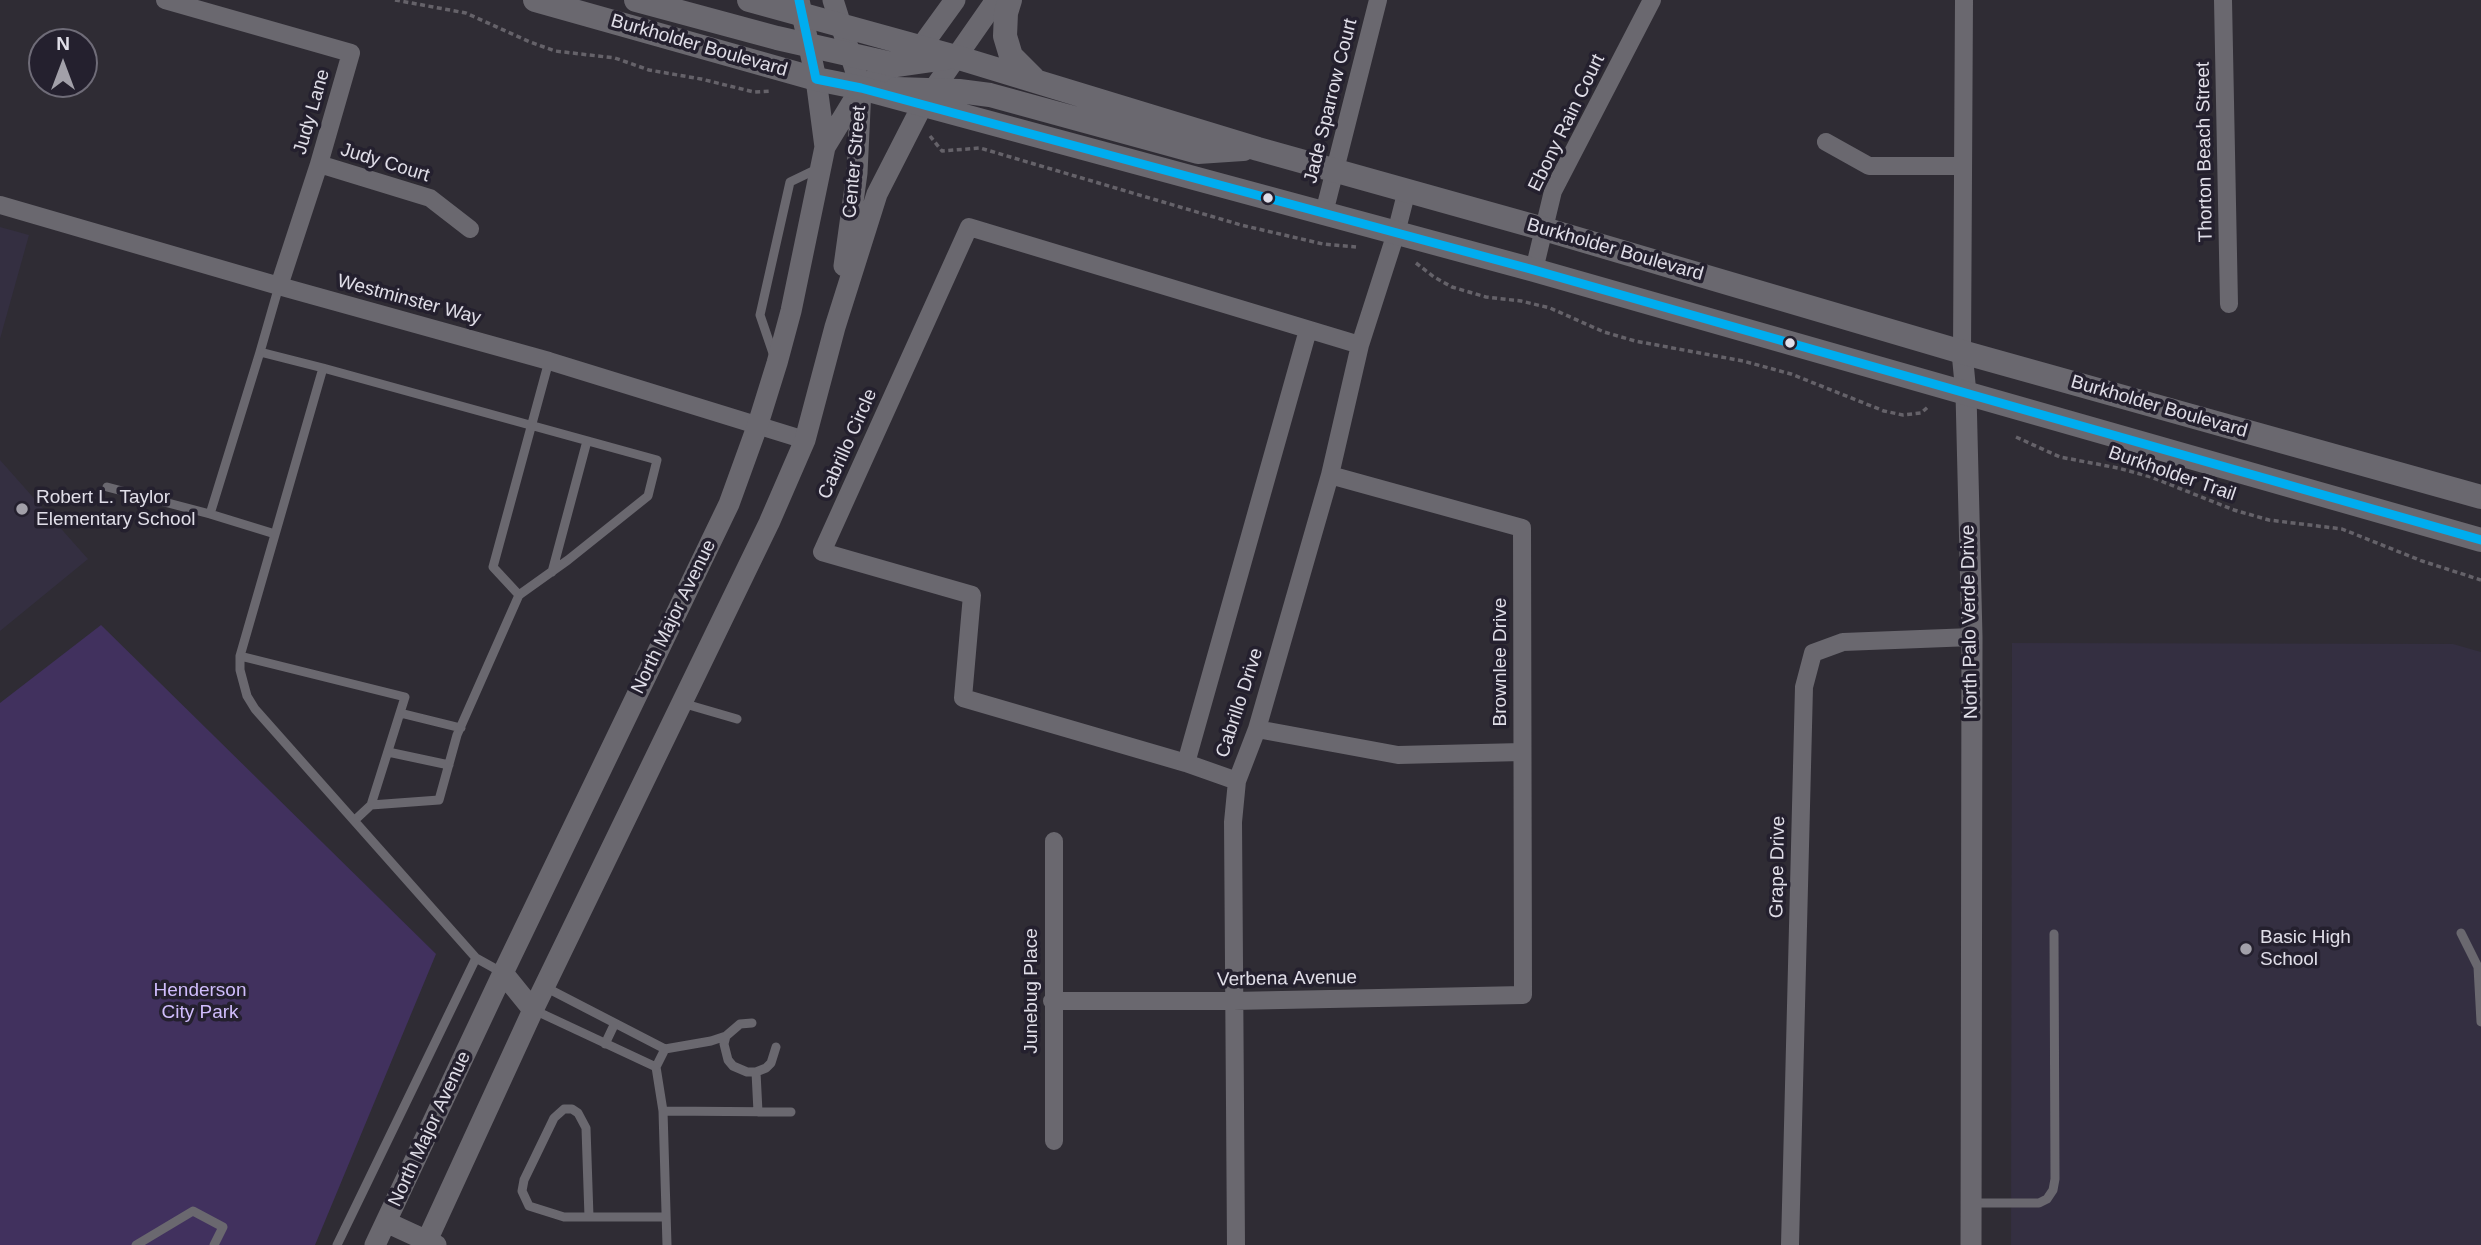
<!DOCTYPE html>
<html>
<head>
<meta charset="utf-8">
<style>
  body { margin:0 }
  #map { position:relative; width:2481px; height:1245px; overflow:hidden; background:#2f2c34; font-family:Arial,sans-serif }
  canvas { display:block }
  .north { position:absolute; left:28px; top:28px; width:70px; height:70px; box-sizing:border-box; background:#24202e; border:2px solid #6f6c78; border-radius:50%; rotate:0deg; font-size:19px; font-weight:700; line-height:28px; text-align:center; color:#e0dee8 }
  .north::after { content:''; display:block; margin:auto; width:24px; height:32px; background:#a2a0a9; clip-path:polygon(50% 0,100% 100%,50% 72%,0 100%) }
</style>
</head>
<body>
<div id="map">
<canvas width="2481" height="1245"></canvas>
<div class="north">N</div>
</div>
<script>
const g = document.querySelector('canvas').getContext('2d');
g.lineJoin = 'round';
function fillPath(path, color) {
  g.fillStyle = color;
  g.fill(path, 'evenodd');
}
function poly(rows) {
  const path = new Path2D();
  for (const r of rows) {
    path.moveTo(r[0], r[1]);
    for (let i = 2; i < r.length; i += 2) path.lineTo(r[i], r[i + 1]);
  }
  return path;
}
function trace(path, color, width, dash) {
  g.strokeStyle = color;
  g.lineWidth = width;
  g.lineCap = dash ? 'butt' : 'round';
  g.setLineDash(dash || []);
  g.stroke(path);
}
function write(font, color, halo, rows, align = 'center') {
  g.font = font + ' Arial,sans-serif';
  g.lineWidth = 7;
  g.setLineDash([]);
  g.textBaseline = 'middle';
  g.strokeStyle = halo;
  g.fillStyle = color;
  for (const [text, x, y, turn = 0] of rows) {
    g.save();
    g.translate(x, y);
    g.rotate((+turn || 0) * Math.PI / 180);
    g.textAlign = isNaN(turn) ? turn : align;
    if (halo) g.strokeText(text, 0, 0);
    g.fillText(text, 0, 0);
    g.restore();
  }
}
fillPath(poly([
  [0,227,29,235,0,339],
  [0,460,88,559,0,631],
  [2012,643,2453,644,2481,652,2481,1245,2011,1245]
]), '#342f41');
fillPath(poly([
  [101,625,436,954,315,1245,0,1245,0,703]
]), '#41315e');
trace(poly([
  [395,0,466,13,530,42,555,51,615,58,649,70,701,79,754,92,771,91],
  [930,136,942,151,980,148,1241,225,1323,244,1356,247],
  [1416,263,1434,277,1452,287,1486,297,1521,301,1550,308,1604,332,1635,341,1743,361,1791,374,1884,411,1903,415,1921,413,1929,406],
  [2016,437,2060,457,2118,468,2151,477,2234,510,2269,520,2342,529,2422,561,2481,580]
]), '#656269', 3.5, [5, 3.5]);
trace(poly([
  [260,352,279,286],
  [774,356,760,315,790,182,817,169],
  [323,368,657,460,648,496,568,560,519,595,457,735,439,800,371,805,355,820],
  [107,487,210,514],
  [275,534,210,514,260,352,323,368,240,656,240,670,247,696,255,709,476,958,503,973],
  [552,572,587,441],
  [519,595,493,567,549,361],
  [240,656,405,697,371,805],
  [682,703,737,719],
  [400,713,461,728],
  [388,752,449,765],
  [2461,933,2478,967,2481,1022],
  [545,987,665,1049],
  [534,1010,656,1067],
  [752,1023,740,1024,726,1036,724,1044,728,1060,733,1066,747,1072,756,1072,766,1068,771,1063,776,1047],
  [605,1044,615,1023],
  [756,1072,758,1112],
  [663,1111,791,1112],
  [1973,1203,2039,1203,2047,1199,2053,1190,2055,1179,2054,934],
  [589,1217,586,1128,578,1113,572,1109,564,1109,554,1118,524,1180,522,1191,529,1206,564,1217,665,1217],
  [136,1245,193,1211,223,1227,214,1245],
  [337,1245,476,958],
  [667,1245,663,1111,656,1067,665,1049,711,1041,726,1036]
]), '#6a686f', 9);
trace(poly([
  [165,0,351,53,319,164,279,286],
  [2223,0,2229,304],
  [1826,142,1869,166,1963,166],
  [319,164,430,198,470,229],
  [0,205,279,286,549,361,805,440],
  [1324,213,1378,0],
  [1534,270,1553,191,1652,0],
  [1962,352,1964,0],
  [1257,729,1398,755,1522,752],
  [1186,763,1308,330],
  [1237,781,1186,763,963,698,972,595,822,552,969,227,1360,345],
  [1054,841,1054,1141],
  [1052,1001,1233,1001,1523,995,1522,528,1330,475],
  [1236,1245,1233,822,1237,781,1257,729,1330,475,1360,345,1396,233,1407,190],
  [1790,1245,1804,687,1813,653,1843,642,1972,637]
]), '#6a686f', 18);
trace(poly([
  [799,0,816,79,825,147],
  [833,0,861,88,857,173,844,266],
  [1962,352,1966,394,1972,637,1971,1245],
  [503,973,533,1010],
  [386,1222,436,1245],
  [375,1245,503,973,729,504,758,424,777,363,791,311,825,147,861,88,921,47,955,0],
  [425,1245,533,1010,769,523,805,440,835,327,877,194,922,106,996,0]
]), '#6a686f', 21);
trace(poly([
  [535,0,816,79,861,88,1534,270,2481,540],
  [636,0,777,38,896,65,945,58],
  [749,0,956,57,1258,149,1544,229,1962,352,2481,497],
  [1010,0,1006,13,1005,36,1011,56,1033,78],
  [896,89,959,91,990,95,1198,152,1243,149]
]), '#6a686f', 24);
trace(poly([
  [799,0,816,79,861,88,1534,270,2481,540]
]), '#00adef', 9);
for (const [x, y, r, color] of [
  [1268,198,6,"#e0dee8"],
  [1790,343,6,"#e0dee8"],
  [22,509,7,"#a2a0a9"],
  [2246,949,7,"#a2a0a9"]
]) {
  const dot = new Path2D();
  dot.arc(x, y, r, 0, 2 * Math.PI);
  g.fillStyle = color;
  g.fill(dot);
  trace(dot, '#24202e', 2.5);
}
write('19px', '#e0dee8', '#24202e', [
  ["Burkholder Boulevard",699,46,16],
  ["Jade Sparrow Court",1331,101,-76],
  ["Judy Lane",312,112,-74],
  ["Ebony Rain Court",1567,123,-64],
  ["Thorton Beach Street",2205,152,-91],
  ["Center Street",855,162,-85],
  ["Judy Court",385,163,17],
  ["Burkholder Boulevard",1615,250,16],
  ["Westminster Way",409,300,15],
  ["Burkholder Boulevard",2159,407,16],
  ["Cabrillo Circle",848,444,-66],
  ["Burkholder Trail",2172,474,19],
  ["North Major Avenue",674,617,-64],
  ["North Palo Verde Drive",1970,622,-91],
  ["Brownlee Drive",1501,662,-90],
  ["Cabrillo Drive",1240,703,-72],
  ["Grape Drive",1778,867,-89],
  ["Verbena Avenue",1287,979,-1],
  ["Junebug Place",1032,991,-90],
  ["North Major Avenue",430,1129,-65]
]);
write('19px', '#e0dee8', '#24202e', [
  ["Robert L. Taylor",36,498],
  ["Elementary School",36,520],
  ["Basic High",2260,938],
  ["School",2260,960]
], 'left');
write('19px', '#d0bdfc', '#24202e', [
  ["Henderson",200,991],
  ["City Park",200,1013]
]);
</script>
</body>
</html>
